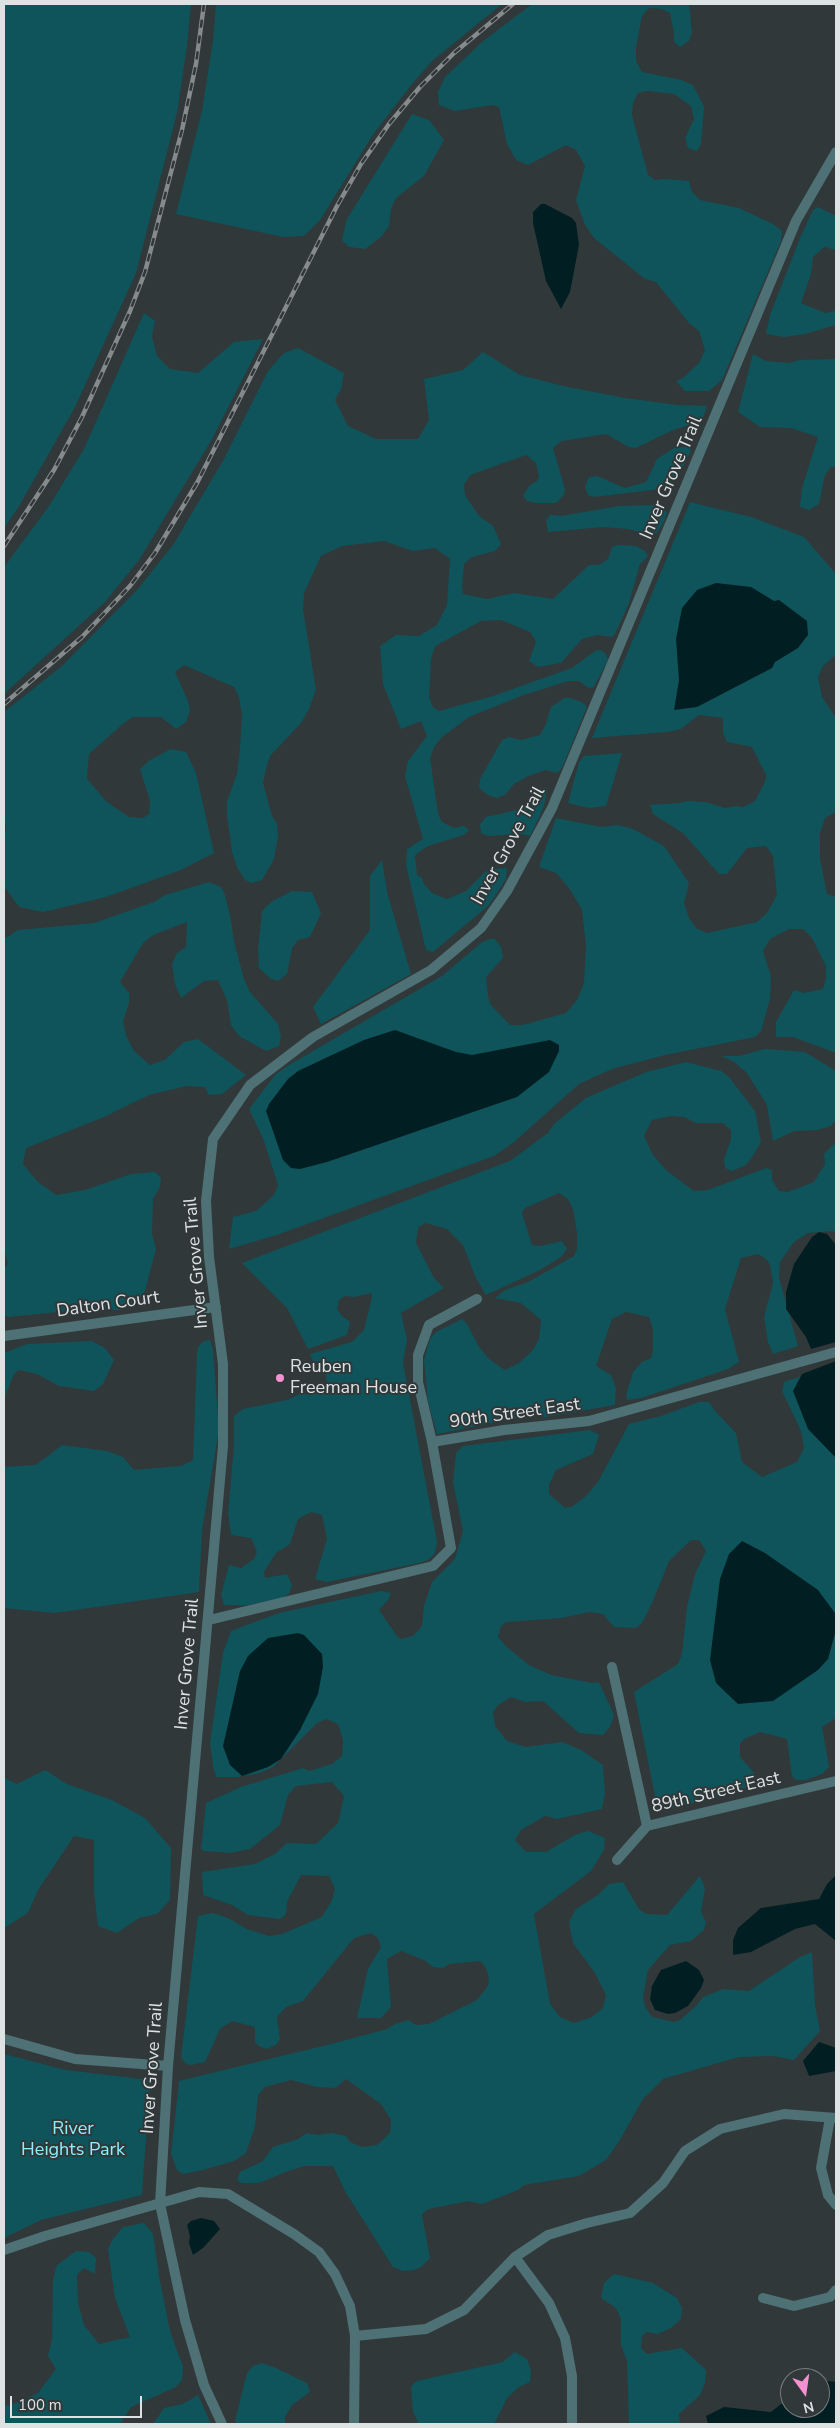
<!DOCTYPE html>
<html>
<head>
<meta charset="utf-8">
<style>
  body { margin:0 }
  #map { position:relative; width:840px; height:2428px; overflow:hidden; background:#313839; font-family:"Nunito Sans",sans-serif }
  canvas { display:block }
  .frame { position:absolute; inset:0; border:5px solid #dde2e2; pointer-events:none }
  .north { position:absolute; left:780px; top:2368px; width:50px; height:50px; box-sizing:border-box; background:#313839; border:1px solid #767c7d; border-radius:50%; rotate:166deg; font-size:14px; font-weight:700; line-height:20px; text-align:center; color:#dde2e2 }
  .north::after { content:''; display:block; margin:auto; width:18px; height:22px; background:#f491d3; clip-path:polygon(50% 0,100% 100%,50% 72%,0 100%) }
  .scale { position:absolute; left:10px; top:2396px; width:132px; height:22px; box-sizing:border-box; border:2px solid #dde2e2; border-top:0; padding-left:6px; font-size:15px; line-height:18px; white-space:nowrap; color:#dde2e2; -webkit-text-stroke:4px #313839; paint-order:stroke }
</style>
</head>
<body>
<div id="map">
<canvas width="840" height="2428"></canvas>
<div class="frame"></div>
<div class="north">N</div>
<div class="scale">100 m</div>
</div>
<script>
const g = document.querySelector('canvas').getContext('2d');
g.lineJoin = 'round';
function fillPath(path, color) {
  g.fillStyle = color;
  g.fill(path, 'evenodd');
}
function poly(rows) {
  const path = new Path2D();
  for (const r of rows) {
    path.moveTo(r[0], r[1]);
    for (let i = 2; i < r.length; i += 2) path.lineTo(r[i], r[i + 1]);
  }
  return path;
}
function trace(path, color, width, dash) {
  g.strokeStyle = color;
  g.lineWidth = width;
  g.lineCap = dash ? 'butt' : 'round';
  g.setLineDash(dash || []);
  g.stroke(path);
}
function write(font, color, halo, rows, align = 'center') {
  g.font = font + ' "Nunito Sans",sans-serif';
  g.lineWidth = 4;
  g.setLineDash([]);
  g.textBaseline = 'middle';
  g.strokeStyle = halo;
  g.fillStyle = color;
  for (const [text, x, y, turn = 0] of rows) {
    g.save();
    g.translate(x, y);
    g.rotate((+turn || 0) * Math.PI / 180);
    g.textAlign = isNaN(turn) ? turn : align;
    if (halo) g.strokeText(text, 0, 0);
    g.fillText(text, 0, 0);
    g.restore();
  }
}
fillPath(poly([
  [4,4,191,4,187,46,177,113,136,273,75,407,18,508,4,528],
  [216,4,502,4,432,61,412,84,374,133,320,220,304,236,283,237,176,214,202,111,213,41],
  [532,4,689,4,692,32,689,41,680,47,674,42,674,33,670,13,662,9,649,8,642,16,636,47,636,61,642,72,681,80,693,85,704,107,701,144,697,151,688,148,685,138,694,119,691,106,674,94,647,91,638,93,633,103,632,115,648,175,655,180,665,179,689,181,692,192,700,200,739,208,773,224,782,231,781,241,722,380,709,391,685,391,676,381,683,378,699,363,705,350,699,331,689,323,656,282,645,279,594,238,585,225,576,200,585,166,576,150,566,145,528,165,516,160,507,144,499,107,492,105,455,111,439,105,438,92,445,77,482,42],
  [412,114,429,120,444,140,424,176,396,198,391,209,389,226,381,237,365,249,349,247,342,240,347,219],
  [818,207,836,216,836,250,824,247,813,257,811,274,801,303,825,313,836,311,836,325,805,334,784,337,766,334,770,315,800,238,813,210],
  [144,313,155,321,152,336,157,356,170,369,198,373,234,342,263,339,211,441,139,560,105,602,4,694,4,567,49,506,84,449],
  [298,348,344,373,341,389,335,400,348,426,376,439,418,439,429,420,424,379,463,370,483,352,520,375,563,386,625,398,678,405,707,406,702,421,673,430,636,448,629,447,606,434,562,441,553,448,565,489,564,495,556,503,537,503,527,501,523,496,529,486,537,481,539,476,536,463,526,455,470,475,464,485,465,495,479,516,493,526,501,544,495,551,472,557,464,564,462,586,463,594,487,599,514,593,553,599,589,565,599,565,608,559,612,547,617,545,636,546,645,551,648,556,640,564,629,603,615,634,612,637,597,635,582,639,561,663,538,667,529,661,536,642,530,632,501,620,481,621,435,646,431,659,429,697,433,707,439,711,493,696,572,668,595,651,601,650,605,653,608,660,594,687,589,688,579,681,568,681,521,696,469,717,442,737,434,747,430,758,438,814,442,822,454,828,464,826,469,830,464,835,428,846,415,855,417,875,422,878,424,884,432,893,447,899,466,891,485,872,494,869,507,868,506,879,489,905,433,952,426,950,406,865,407,849,423,839,405,776,408,761,427,736,421,721,401,729,383,684,380,646,396,635,419,636,437,625,447,605,450,559,435,548,413,551,384,541,342,546,321,556,304,593,303,609,316,690,309,709,301,723,270,756,266,769,263,783,272,816,277,824,278,836,274,859,262,880,252,883,245,880,237,867,232,852,227,816,227,801,237,774,240,749,242,715,239,697,234,687,184,665,175,672,188,701,190,710,186,722,176,729,161,717,133,717,124,723,89,754,87,779,106,801,117,809,129,817,143,818,149,814,150,801,140,769,150,760,171,749,186,752,196,773,214,853,181,870,106,897,43,912,19,907,4,886,4,838,6,830,4,812,4,712,62,666,137,590,173,545,224,459,268,371,284,353],
  [753,354,766,361,789,363,799,360,836,359,836,467,831,467,825,475,819,504,809,510,800,507,802,488,818,437,791,428,760,427,738,412],
  [691,446,690,453,677,478,660,489,594,497,588,495,585,487,589,477,597,476,625,488,646,482,657,459,674,448],
  [690,502,751,517,804,537,836,574,836,655,823,666,818,677,822,697,836,718,836,812,825,818,820,833,820,859,827,894,836,897,836,1053,793,1037,776,1037,776,1022,794,990,804,993,823,989,826,979,826,966,812,938,803,929,789,929,770,939,763,951,771,976,770,999,761,1031,755,1037,665,1055,612,1069,579,1084,514,1142,494,1156,277,1235,229,1249,233,1217,256,1211,274,1195,278,1185,264,1141,249,1109,276,1074,289,1065,442,976,482,942,494,938,501,947,503,958,486,977,488,996,490,1004,510,1025,523,1025,566,1013,577,1000,584,983,585,962,586,946,582,910,569,888,556,873,539,867,556,818,601,827,618,825,633,829,664,846,689,883,684,903,689,918,696,928,707,933,757,922,767,913,777,895,773,856,766,846,747,848,727,874,719,874,683,833,653,814,650,805,679,803,688,801,705,802,725,808,735,806,743,807,755,801,765,782,766,775,752,747,727,742,723,733,723,718,699,715,681,729,667,732,592,738],
  [661,505,667,513,664,521,657,533,651,536,629,529,602,527,548,532,546,521,550,515,561,516,619,506],
  [566,697,582,702,587,707,562,768,557,773,546,770,528,776,514,784,505,795,497,798,488,795,479,788,480,779,502,740,509,737,521,740,540,735,546,724,551,707],
  [622,753,606,806,589,808,568,803,579,762,584,756],
  [547,788,544,806,530,836,522,834,488,836,481,833,480,824,486,817,521,809,537,790],
  [382,860,387,892,411,974,321,1024,313,1007,370,930,370,876],
  [209,882,221,887,225,895,231,920,234,942,244,979,250,992,278,1024,281,1036,279,1046,266,1051,239,1036,231,1025,227,1000,218,980,204,981,181,998,175,984,172,964,177,953,186,947,187,922,153,935,143,943,120,982,129,993,129,1003,123,1021,126,1036,134,1051,150,1065,165,1060,184,1042,198,1039,246,1075,222,1094,209,1095,205,1087,187,1086,149,1095,104,1117,26,1148,23,1164,37,1181,56,1195,85,1190,131,1174,155,1172,161,1178,160,1187,153,1199,152,1234,156,1249,145,1291,136,1304,120,1310,79,1310,8,1317,4,1315,4,1269,8,1264,4,1249,4,939,18,930,94,923,154,902,165,895],
  [292,891,312,892,321,913,310,937,298,940,292,948,287,974,278,981,271,979,259,968,258,950,262,911,271,902],
  [765,1049,805,1052,836,1071,836,1120,831,1126,817,1130,794,1131,773,1141,767,1105,747,1073,734,1062,722,1056,739,1056],
  [686,1062,721,1071,729,1077,755,1111,761,1142,751,1159,744,1166,732,1171,725,1168,724,1159,731,1139,731,1130,723,1123,696,1123,684,1117,671,1116,652,1120,644,1136,653,1155,667,1171,694,1191,708,1190,766,1168,772,1170,772,1180,779,1191,788,1192,814,1182,825,1164,824,1154,836,1142,836,1234,833,1231,808,1233,794,1242,780,1262,779,1277,798,1346,773,1354,768,1342,764,1317,773,1283,770,1265,767,1260,758,1254,741,1258,725,1309,739,1362,728,1369,641,1398,627,1400,626,1395,633,1372,642,1362,651,1358,653,1351,653,1329,649,1317,626,1312,612,1319,596,1366,611,1375,616,1388,615,1405,546,1417,531,1415,437,1434,428,1401,424,1360,430,1339,436,1332,462,1319,467,1324,479,1347,489,1359,505,1370,519,1363,533,1350,539,1339,541,1320,521,1303,495,1298,505,1290,528,1282,574,1256,577,1249,577,1233,573,1209,568,1199,559,1193,525,1208,522,1213,532,1245,541,1246,562,1241,567,1249,561,1257,540,1270,486,1295,476,1278,463,1245,447,1229,426,1223,418,1227,416,1243,434,1278,444,1288,401,1313,407,1340,403,1363,437,1542,435,1553,428,1560,419,1563,327,1582,315,1579,327,1539,322,1515,311,1512,298,1519,290,1544,276,1553,264,1572,265,1578,287,1574,292,1585,289,1594,282,1598,248,1605,224,1605,221,1595,229,1565,241,1568,254,1559,257,1552,251,1538,231,1535,228,1513,234,1446,234,1416,243,1409,287,1400,302,1393,308,1395,324,1390,327,1383,325,1372,319,1363,313,1361,310,1354,352,1342,364,1330,372,1297,371,1293,354,1297,345,1296,339,1300,337,1309,341,1315,350,1322,347,1335,308,1349,287,1308,242,1263,510,1161,548,1133,555,1123,586,1098,646,1072],
  [210,1340,213,1350,219,1430,202,1530,199,1592,55,1613,4,1608,4,1467,36,1465,62,1445,107,1451,123,1457,134,1470,181,1466,193,1460,197,1354,198,1347,204,1341],
  [92,1341,105,1348,114,1360,103,1384,94,1391,59,1386,37,1374,19,1370,14,1374,4,1399,4,1353,27,1344],
  [836,1365,836,1718,822,1727,829,1767,822,1774,806,1780,796,1780,792,1776,787,1739,760,1732,744,1739,740,1744,740,1757,755,1774,749,1784,741,1791,668,1809,662,1808,656,1801,634,1692,678,1664,682,1654,687,1607,695,1574,706,1551,699,1540,691,1540,669,1561,653,1601,642,1623,636,1628,614,1627,603,1614,589,1612,562,1618,506,1622,501,1626,498,1637,507,1647,529,1665,551,1675,592,1683,599,1682,614,1715,610,1727,603,1735,579,1733,543,1701,525,1702,511,1697,498,1705,493,1712,495,1726,507,1741,526,1747,562,1742,581,1750,603,1765,605,1793,602,1809,557,1819,545,1816,521,1830,515,1840,526,1852,546,1852,575,1835,588,1831,605,1838,604,1850,591,1871,534,1914,550,2004,560,2017,574,2023,592,2017,603,2008,606,1995,595,1973,573,1943,569,1922,576,1909,598,1895,609,1884,623,1882,639,1909,646,1914,667,1915,700,1876,705,1888,701,1912,706,1922,704,1930,691,1941,670,1945,648,1970,643,1997,645,2007,652,2017,674,2022,680,2020,697,2005,703,1997,723,1989,749,1991,800,1957,812,1952,815,2005,820,2031,794,2060,773,2056,739,2057,663,2079,643,2099,618,2143,606,2160,579,2176,524,2185,518,2190,482,2204,469,2201,428,2209,422,2214,430,2258,421,2267,414,2270,403,2271,393,2267,345,2191,333,2166,305,2166,288,2171,259,2183,242,2183,237,2180,240,2172,263,2161,273,2147,298,2139,307,2133,318,2135,332,2133,346,2136,350,2142,362,2147,377,2145,390,2133,391,2120,381,2104,346,2079,335,2088,317,2087,291,2080,265,2087,258,2095,255,2126,246,2153,234,2161,203,2170,183,2174,177,2170,171,2154,179,2081,335,2043,387,2029,395,2024,408,2020,416,2025,429,2024,477,2000,488,1986,489,1978,486,1968,480,1961,449,1964,443,1968,433,1967,424,1960,401,1951,387,1959,391,2007,381,2018,357,2018,368,1969,381,1947,378,1938,371,1933,354,1938,303,2001,286,2007,277,2017,280,2039,276,2045,267,2049,259,2046,255,2042,255,2027,232,2021,220,2029,205,2062,191,2065,186,2064,181,2057,198,1916,213,1913,228,1918,247,1929,269,1936,282,1934,322,1917,332,1900,335,1889,329,1876,301,1875,287,1902,286,1914,280,1919,248,1915,232,1905,203,1895,202,1872,255,1864,275,1854,287,1843,316,1844,338,1823,344,1796,332,1782,296,1786,288,1795,280,1825,250,1849,230,1853,204,1851,201,1849,206,1803,241,1787,303,1768,309,1771,332,1764,342,1756,343,1740,338,1724,326,1719,317,1723,273,1767,260,1773,237,1777,217,1777,214,1771,210,1743,223,1653,231,1631,279,1613,381,1591,391,1593,388,1600,379,1610,397,1636,401,1639,413,1636,422,1626,424,1606,432,1582,455,1559,463,1531,453,1482,456,1453,463,1446,590,1430,599,1435,593,1454,556,1470,549,1485,549,1494,565,1508,573,1506,586,1496,598,1482,629,1424,661,1416,699,1402,709,1402,716,1412,736,1433,742,1462,762,1477,797,1462,804,1448,801,1431,782,1391,784,1382],
  [45,1770,67,1784,112,1800,145,1818,171,1848,170,1900,157,1914,139,1918,117,1933,98,1926,94,1892,94,1840,74,1836,38,1890,28,1913,4,1928,4,1778,17,1784],
  [4,2054,66,2070,150,2080,142,2195,41,2220,4,2238],
  [144,2223,153,2234,159,2276,170,2331,183,2367,182,2380,176,2387,131,2407,120,2424,4,2424,4,2404,8,2406,38,2393,56,2369,48,2356,52,2339,53,2279,57,2265,76,2251,89,2252,96,2258,95,2274,84,2268,77,2275,78,2303,84,2325,99,2344,130,2337,115,2298,108,2249,113,2239,123,2227],
  [614,2274,653,2283,677,2298,682,2308,681,2319,671,2328,658,2334,646,2332,642,2336,641,2348,647,2354,682,2348,706,2370,705,2383,700,2395,679,2414,680,2424,629,2424,627,2361,621,2345,621,2319,616,2308,601,2298,604,2283],
  [515,2352,527,2359,531,2371,530,2382,519,2387,507,2398,494,2424,419,2424,413,2412,411,2386,417,2381,503,2362],
  [262,2363,276,2368,307,2383,310,2392,292,2405,285,2417,285,2424,237,2424,235,2421,247,2373,253,2366],
  [198,2395,211,2424,153,2424,164,2408,183,2404]
]), '#0f545b');
fillPath(poly([
  [541,204,545,204,572,218,576,223,579,245,570,292,561,309,546,281,533,223,533,212],
  [716,583,751,587,774,601,779,600,807,621,808,635,798,648,775,662,772,668,697,707,674,710,679,680,676,639,682,608,697,590],
  [395,1030,456,1052,472,1055,550,1040,559,1045,559,1051,549,1072,517,1097,327,1162,300,1169,291,1168,283,1160,266,1111,269,1104,288,1079,298,1071,364,1040],
  [819,1232,827,1234,836,1245,836,1342,811,1349,806,1337,786,1309,786,1292,794,1264,812,1237],
  [836,1361,836,1458,808,1429,793,1391,802,1374],
  [742,1541,765,1553,818,1590,835,1613,836,1630,828,1659,818,1670,773,1701,738,1704,716,1683,710,1660,720,1579,729,1554],
  [298,1633,304,1635,322,1654,323,1667,318,1694,300,1730,281,1759,268,1767,242,1776,230,1765,223,1746,240,1671,248,1656,268,1638],
  [836,1875,836,1941,815,1924,795,1929,751,1952,733,1955,733,1940,738,1928,761,1908,819,1899,827,1884],
  [686,1961,699,1970,704,1980,701,1988,688,2006,675,2013,668,2014,655,2010,650,1999,652,1986,661,1970],
  [819,2042,836,2048,836,2071,809,2076,803,2061],
  [201,2218,214,2221,220,2229,203,2248,193,2255,189,2243,190,2236,187,2225,191,2221],
  [820,2380,836,2382,836,2424,708,2424,706,2416,724,2407,771,2412,790,2397,790,2408,820,2408]
]), '#011f22');
trace(poly([
  [4,1336,216,1307],
  [432,1442,504,1430,589,1421,836,1352],
  [209,1620,433,1566,451,1548,432,1442,418,1382,418,1355,429,1325,477,1299],
  [612,1667,647,1826],
  [617,1860,647,1826,836,1781],
  [4,2039,75,2059,168,2066],
  [830,2118,821,2168,828,2195,836,2205],
  [4,2250,45,2236,199,2192,228,2194,294,2234,319,2252,335,2274,350,2306,355,2336,354,2424],
  [515,2257,549,2303,565,2338,572,2376,572,2424],
  [763,2298,794,2306,830,2297,836,2290],
  [355,2336,426,2329,464,2310,515,2257,548,2235,587,2223,630,2213,663,2183,685,2151,720,2129,784,2114,836,2118],
  [222,2424,204,2385,185,2320,160,2204,168,2066,223,1446,223,1364,209,1257,206,1201,213,1139,250,1085,313,1037,431,970,481,928,507,891,552,808,796,221,836,152]
]), '#4e7176', 10);
const rail = poly([
  [4,546,54,470,82,417,130,311,145,272,182,130,196,64,204,4],
  [4,704,82,637,130,586,155,553,197,483,337,206,361,164,389,124,420,87,454,53,513,4]
]);
trace(rail, '#858b8c', 4.5);
trace(rail, '#313839', 2.5, [8]);
for (const [x, y, r, color] of [
  [280,1378,5,"#f491d3"]
]) {
  const dot = new Path2D();
  dot.arc(x, y, r, 0, 2 * Math.PI);
  g.fillStyle = color;
  g.fill(dot);
  trace(dot, '#313839', 2);
}
write('18px', '#dde2e2', '#313839', [
  ["Inver Grove Trail",672,478,-67],
  ["Inver Grove Trail",509,846,-61],
  ["Inver Grove Trail",197,1263,-95],
  ["Dalton Court",108,1305,-8],
  ["90th Street East",515,1414,-8],
  ["Inver Grove Trail",188,1664,-85],
  ["89th Street East",716,1793,-13],
  ["Inver Grove Trail",153,2068,-86]
]);
write('18px', '#dde2e2', '#313839', [
  ["Reuben",290,1368],
  ["Freeman House",290,1389]
], 'left');
write('18px', '#89f0fc', '#313839', [
  ["River",73,2130],
  ["Heights Park",73,2151]
]);
</script>
</body>
</html>
